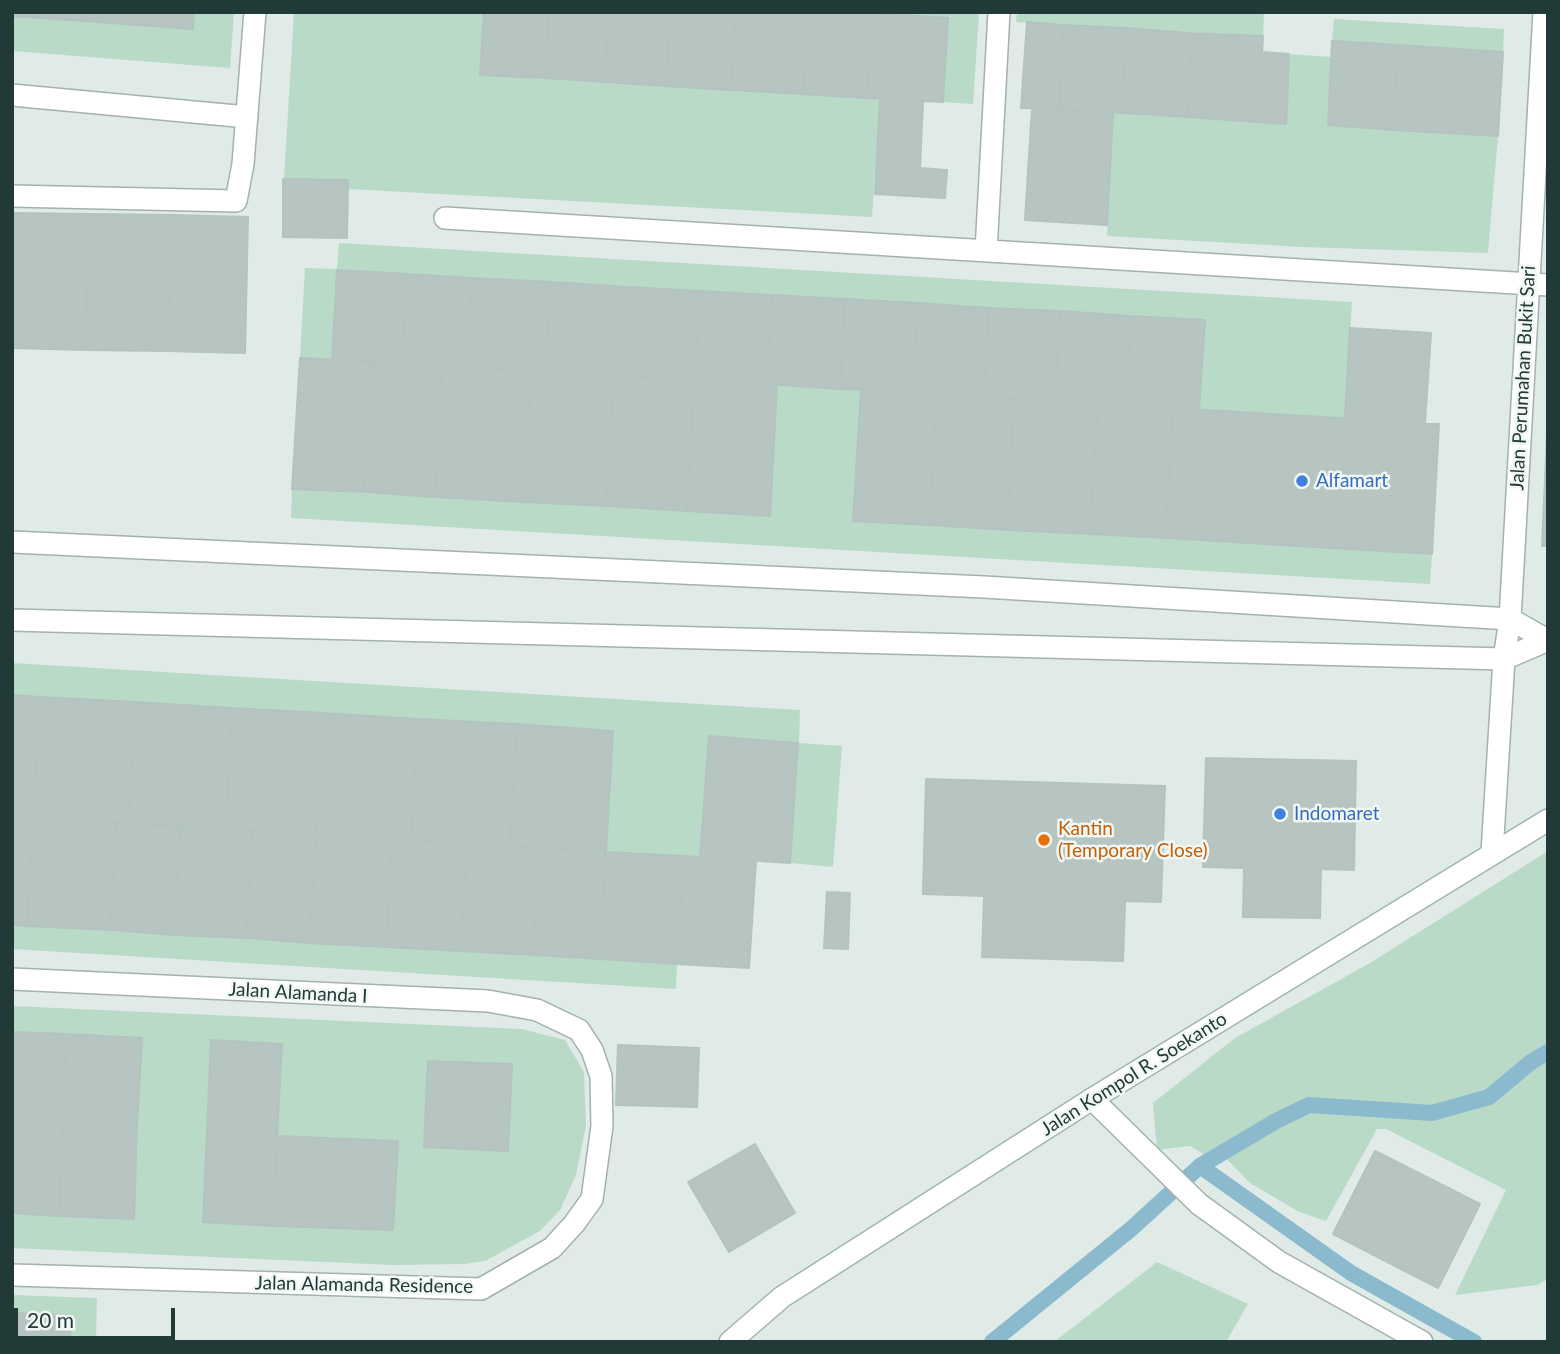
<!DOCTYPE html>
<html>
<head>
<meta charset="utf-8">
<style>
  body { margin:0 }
  #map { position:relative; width:1560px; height:1354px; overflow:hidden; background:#e0eae7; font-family:Lato,sans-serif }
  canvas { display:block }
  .frame { position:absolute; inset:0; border:14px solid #223a37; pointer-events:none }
  .scale { position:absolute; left:14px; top:1308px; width:161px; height:32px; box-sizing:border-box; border:4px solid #223a37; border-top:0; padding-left:9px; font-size:21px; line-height:24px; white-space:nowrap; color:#223a37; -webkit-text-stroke:5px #f1f7f5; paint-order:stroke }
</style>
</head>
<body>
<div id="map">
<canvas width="1560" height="1354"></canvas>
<div class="frame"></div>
<div class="scale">20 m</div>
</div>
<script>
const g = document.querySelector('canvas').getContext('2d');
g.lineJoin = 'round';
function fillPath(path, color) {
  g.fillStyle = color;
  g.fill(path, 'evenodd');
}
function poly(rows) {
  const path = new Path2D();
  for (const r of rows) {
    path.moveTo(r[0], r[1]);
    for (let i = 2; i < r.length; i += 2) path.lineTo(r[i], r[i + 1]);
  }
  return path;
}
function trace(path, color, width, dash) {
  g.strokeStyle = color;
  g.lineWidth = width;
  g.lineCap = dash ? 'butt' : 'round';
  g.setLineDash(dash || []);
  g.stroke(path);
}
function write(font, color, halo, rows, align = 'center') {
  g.font = font + ' Lato,sans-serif';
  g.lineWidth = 5;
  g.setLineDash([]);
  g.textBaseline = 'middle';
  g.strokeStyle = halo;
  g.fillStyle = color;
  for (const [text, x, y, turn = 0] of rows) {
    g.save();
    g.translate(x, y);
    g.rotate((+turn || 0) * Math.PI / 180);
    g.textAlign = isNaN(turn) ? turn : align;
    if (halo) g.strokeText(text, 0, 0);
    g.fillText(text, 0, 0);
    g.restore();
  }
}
fillPath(poly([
  [12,12,13,16,192,29,194,12,234,12,230,68,12,51],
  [294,12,484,12,481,75,880,99,872,217,348,189,347,180,284,179],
  [856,12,979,12,973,104,943,102,948,18],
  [1017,12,1264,14,1263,36,1016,22],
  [1334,19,1504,29,1503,52,1332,41],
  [1289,54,1331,57,1328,125,1498,136,1488,253,1302,247,1107,236,1113,113,1257,122,1287,108],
  [339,243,1352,302,1345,418,1199,409,1204,320,337,270,332,360,300,358,305,268,337,269],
  [777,385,861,390,853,521,1432,554,1430,584,291,518,292,489,770,516],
  [12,663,800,710,799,743,842,746,833,867,790,863,798,743,709,736,700,857,606,852,613,731,12,695],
  [1548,851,1548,1279,1537,1285,1455,1295,1506,1190,1386,1129,1377,1129,1326,1221,1299,1212,1250,1183,1218,1150,1207,1156,1190,1146,1157,1150,1153,1103,1235,1038,1370,963],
  [12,925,677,964,676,989,12,949],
  [12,1006,522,1029,565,1040,584,1072,586,1126,576,1175,560,1210,540,1231,485,1261,464,1264,392,1265,12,1248,12,1213,134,1219,142,1038,12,1032],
  [212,1041,282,1044,277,1136,397,1141,203,1222],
  [428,1061,511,1065,508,1151,424,1147],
  [1157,1262,1248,1304,1226,1342,1054,1342],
  [12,1295,97,1298,96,1342,70,1342,70,1315,12,1313]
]), '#badac8');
trace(poly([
  [1200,1166,1351,1273,1474,1342],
  [992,1342,1131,1229,1200,1166,1276,1121,1309,1105,1432,1113,1489,1097,1531,1062,1548,1052]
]), '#8bb9cd', 16);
const building = poly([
  [13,12,99,12,98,22,13,16,13,12],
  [99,12,194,12,193,29,98,22,99,12],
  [484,12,549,12,545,78,480,75,484,12],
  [549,12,609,12,605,82,545,78,549,12],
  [609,12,670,12,666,86,605,82,609,12],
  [670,12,736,12,731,90,666,86,670,12],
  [736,12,808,12,803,94,731,90,736,12],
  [808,12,872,13,867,98,803,94,808,12],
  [872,13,948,18,943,102,867,98,872,13],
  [1027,22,1063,25,1059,109,1021,108,1027,22],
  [1063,25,1126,28,1122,113,1059,109,1063,25],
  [1126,28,1192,33,1188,117,1122,113,1126,28],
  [1192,33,1263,36,1262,52,1289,54,1287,108,1258,107,1257,122,1188,117,1192,33],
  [1332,41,1398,45,1393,130,1328,125,1332,41],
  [1398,45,1503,52,1498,136,1393,130,1398,45],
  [880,99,923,101,920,168,947,170,945,198,875,194,880,99],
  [1258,107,1287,108,1286,124,1257,122,1258,107],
  [1032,108,1113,113,1107,225,1025,220,1032,108],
  [283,179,348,180,347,238,283,237,283,179],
  [14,213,88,214,86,350,12,348,14,213],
  [88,214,171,215,168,351,86,350,88,214],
  [171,215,248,217,245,353,168,351,171,215],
  [337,270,407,274,402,363,332,360,337,270],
  [407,274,472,278,468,368,402,363,407,274],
  [472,278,551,282,545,372,468,368,472,278],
  [551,282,627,287,622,376,545,372,551,282],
  [627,287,700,291,695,380,622,376,627,287],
  [700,291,772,295,766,384,695,380,700,291],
  [772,295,845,299,840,389,766,384,772,295],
  [845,299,918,303,913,392,840,389,845,299],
  [918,303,989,308,984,397,913,392,918,303],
  [989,308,1060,311,1055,401,984,397,989,308],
  [1060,311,1131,316,1126,405,1055,401,1060,311],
  [1131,316,1205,320,1199,409,1126,405,1131,316],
  [1350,328,1431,333,1425,423,1345,418,1350,328],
  [300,358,371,361,364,492,292,489,300,358],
  [371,361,442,366,435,497,364,492,371,361],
  [442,366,531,371,524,502,435,497,442,366],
  [531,371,614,376,606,506,524,502,531,371],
  [614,376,694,380,687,511,606,506,614,376],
  [694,380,777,385,770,516,687,511,694,380],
  [861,390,937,394,929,525,853,521,861,390],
  [937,394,1014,399,1007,530,929,525,937,394],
  [1014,399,1098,403,1090,534,1007,530,1014,399],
  [1098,403,1173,408,1165,538,1090,534,1098,403],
  [1173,408,1439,424,1432,554,1165,538,1173,408],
  [1547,435,1548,435,1548,546,1542,546,1547,435],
  [12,695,40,697,33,818,12,817,12,695],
  [40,697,136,702,128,823,33,818,40,697],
  [136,702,232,708,226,829,128,823,136,702],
  [232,708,323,713,316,835,226,829,232,708],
  [323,713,418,719,411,840,316,835,323,713],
  [418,719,517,724,510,846,411,840,418,719],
  [517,724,613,731,606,852,510,846,517,724],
  [709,736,798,743,790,863,700,857,709,736],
  [1206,758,1356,761,1354,870,1321,869,1320,918,1243,917,1244,868,1203,867,1206,758],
  [926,779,1165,786,1161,902,1125,901,1123,961,982,957,984,896,923,894,926,779],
  [12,817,33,818,27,926,12,925,12,817],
  [33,818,116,823,110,930,27,926,33,818],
  [116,823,180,827,174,935,110,930,116,823],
  [180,827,252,830,246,938,174,935,180,827],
  [252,830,316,835,309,943,246,938,252,830],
  [316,835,392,839,386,947,309,943,316,835],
  [392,839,467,844,461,951,386,947,392,839],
  [467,844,539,847,533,955,461,951,467,844],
  [539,847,606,852,600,959,533,955,539,847],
  [606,852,684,856,677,964,600,959,606,852],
  [684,856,756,861,749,968,677,964,684,856],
  [827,892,850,893,848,949,824,948,827,892],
  [12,1032,66,1034,63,1126,12,1124,12,1032],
  [66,1034,142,1038,137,1129,63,1126,66,1034],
  [211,1040,282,1044,277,1136,207,1132,211,1040],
  [618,1045,699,1048,697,1107,616,1105,618,1045],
  [428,1061,512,1064,508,1151,424,1147,428,1061],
  [12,1124,63,1126,59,1216,12,1213,12,1124],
  [63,1126,137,1129,134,1219,59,1216,63,1126],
  [207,1132,277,1136,274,1226,203,1222,207,1132],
  [277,1136,398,1141,393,1230,274,1226,277,1136],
  [755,1144,795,1213,729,1252,688,1182,755,1144],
  [1375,1151,1480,1204,1438,1288,1333,1234,1375,1151],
  [12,1313,71,1315,70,1342,12,1342,12,1313]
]);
fillPath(building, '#b6c5c1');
trace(building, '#b3c3bf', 2);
const lane = poly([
  [1092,1099,1199,1204,1279,1262,1422,1342]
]);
const street = poly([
  [12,95,247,117],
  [12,196,236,201,243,164,255,12],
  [445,218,1548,285],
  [986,251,999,12],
  [12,542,984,587,1510,619,1547,640],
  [12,620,1504,659,1548,640],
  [1492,853,1504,659,1510,619,1544,12],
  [12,979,488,1001,537,1010,579,1030,592,1050,601,1076,602,1126,592,1199,574,1224,552,1248,481,1289,12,1275]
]);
const secondary = poly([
  [730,1342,782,1297,1092,1099,1548,820]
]);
trace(lane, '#a3b2af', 24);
trace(street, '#a3b2af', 24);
trace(secondary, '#a0b5b1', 24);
trace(lane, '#fff', 21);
trace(street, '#fff', 21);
trace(secondary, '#fff', 21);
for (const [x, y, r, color] of [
  [1302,481,7,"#3f7fe0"],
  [1280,814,7,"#3f7fe0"],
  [1044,840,7,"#e8710a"]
]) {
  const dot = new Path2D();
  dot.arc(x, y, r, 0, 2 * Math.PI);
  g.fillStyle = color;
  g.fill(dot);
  trace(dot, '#f1f7f5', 2.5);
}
write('19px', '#223a37', '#f1f7f5', [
  ["Jalan Perumahan Bukit Sari",1523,378,-87],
  ["Jalan Alamanda I",298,993,3],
  ["Jalan Kompol R. Soekanto",1134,1074,-32],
  ["Jalan Alamanda Residence",364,1285,1]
]);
write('19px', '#366cbe', '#f1f7f5', [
  ["Alfamart",1316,481],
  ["Indomaret",1294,814]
], 'left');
write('19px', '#c56008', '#f1f7f5', [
  ["Kantin",1058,829],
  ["(Temporary Close)",1058,851]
], 'left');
</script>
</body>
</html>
